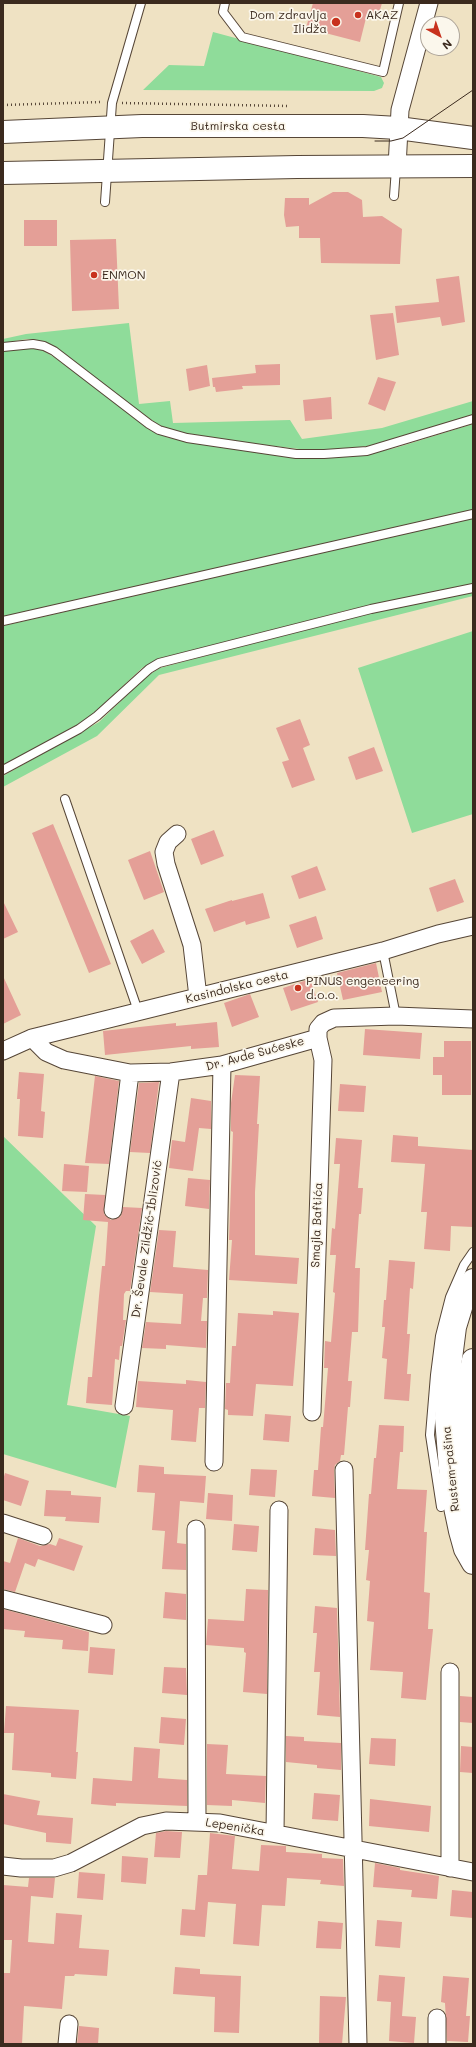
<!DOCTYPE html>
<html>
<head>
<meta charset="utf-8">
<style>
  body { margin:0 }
  #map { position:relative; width:476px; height:2047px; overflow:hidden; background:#efe2c3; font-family:Mali,sans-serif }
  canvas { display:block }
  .frame { position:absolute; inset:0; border:4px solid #3b2a1e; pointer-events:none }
  .north { position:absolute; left:420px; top:16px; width:40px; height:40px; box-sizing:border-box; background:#fbf7ec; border:1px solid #aea59a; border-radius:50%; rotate:140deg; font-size:11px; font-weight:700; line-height:16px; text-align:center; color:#3b2a1e }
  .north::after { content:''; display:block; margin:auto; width:14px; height:18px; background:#c8321e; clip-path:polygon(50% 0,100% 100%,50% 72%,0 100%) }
</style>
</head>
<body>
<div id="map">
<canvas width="476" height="2047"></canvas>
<div class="frame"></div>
<div class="north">N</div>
</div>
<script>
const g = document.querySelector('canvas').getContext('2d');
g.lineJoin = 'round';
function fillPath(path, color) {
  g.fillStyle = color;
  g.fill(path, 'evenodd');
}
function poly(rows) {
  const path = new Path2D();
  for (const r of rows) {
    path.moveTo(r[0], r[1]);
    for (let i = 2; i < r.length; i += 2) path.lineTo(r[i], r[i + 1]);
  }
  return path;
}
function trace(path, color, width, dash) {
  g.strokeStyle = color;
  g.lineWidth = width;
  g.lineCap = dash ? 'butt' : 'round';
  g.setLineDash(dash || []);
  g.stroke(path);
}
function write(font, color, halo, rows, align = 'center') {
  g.font = font + ' Mali,sans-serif';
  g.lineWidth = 3.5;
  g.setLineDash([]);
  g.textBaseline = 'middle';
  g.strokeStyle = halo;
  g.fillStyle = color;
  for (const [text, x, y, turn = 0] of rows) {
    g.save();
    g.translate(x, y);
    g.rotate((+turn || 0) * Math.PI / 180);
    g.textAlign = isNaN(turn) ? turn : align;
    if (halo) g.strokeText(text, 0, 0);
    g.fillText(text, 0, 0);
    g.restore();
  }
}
fillPath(poly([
  [213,32,381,77,384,83,382,88,374,91,143,90,169,65,204,66],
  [129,323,139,404,170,401,173,423,290,420,302,439,382,428,473,401,473,416,368,446,338,450,308,450,240,442,178,432,159,425,138,411,49,344,38,340,27,339,3,343,3,339,26,334],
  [19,348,40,349,54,357,152,430,166,437,188,442,307,457,345,457,368,454,395,448,473,424,473,511,3,617,3,351],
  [473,518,473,584,344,611,152,663,142,668,89,718,3,766,3,626],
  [473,591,473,596,159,675,97,736,3,787,3,776,99,722,147,676,160,668,346,618],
  [473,631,473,814,412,833,358,668],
  [3,1136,96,1226,67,1405,130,1416,116,1488,3,1454]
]), '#8fdc9a');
fillPath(poly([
  [313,3,382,3,378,17,367,14,360,42,306,28],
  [333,192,348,192,362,200,363,217,382,216,402,229,400,264,321,263,320,238,299,238,299,226,286,227,284,215,285,198,309,198,309,205],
  [24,220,57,220,57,246,24,246],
  [116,239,119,309,72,311,70,240],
  [459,276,465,322,442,326,440,317,397,323,395,306,439,302,436,279],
  [393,313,399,355,376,360,370,315],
  [280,364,280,385,242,386,243,389,216,392,215,387,213,387,212,378,256,373,255,365],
  [207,365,210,386,189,391,186,369],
  [378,377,396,382,385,411,368,404],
  [331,397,332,419,305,421,303,400],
  [300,719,310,745,303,748,315,780,292,788,282,762,289,760,276,728],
  [374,747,383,771,356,780,348,757],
  [53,824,111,964,89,973,32,833],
  [214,830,224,856,201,865,191,839],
  [150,851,164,892,144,900,128,860],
  [317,866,326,890,299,899,291,876],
  [455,879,464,902,437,912,429,888],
  [263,893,270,918,246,925,245,921,214,932,205,909,232,900,232,901],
  [3,901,18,932,3,939],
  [316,916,323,939,297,948,289,925],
  [153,929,165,952,142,964,130,941],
  [376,963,382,992,343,1000,337,973],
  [3,976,21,1015,3,1024],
  [310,979,318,1002,291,1011,283,988],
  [250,994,259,1017,232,1027,224,1003],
  [217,1022,219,1047,191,1049,191,1046,105,1055,103,1031,176,1023,176,1026],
  [365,1029,422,1033,420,1059,363,1055],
  [444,1041,471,1041,471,1095,442,1095,442,1075,433,1075,433,1057,444,1057],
  [19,1072,44,1074,41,1111,45,1112,43,1138,18,1136,20,1099,17,1099],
  [235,1075,260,1076,257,1124,259,1124,255,1192,255,1255,299,1258,297,1284,229,1280,232,1240,229,1240,233,1132,231,1131,231,1103],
  [95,1076,119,1081,109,1164,85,1163],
  [159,1082,150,1153,130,1152,139,1083],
  [340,1084,366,1086,364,1112,338,1111],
  [191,1098,211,1101,211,1129,199,1128,193,1171,169,1168,172,1140,185,1142],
  [393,1135,418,1137,418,1146,473,1150,473,1227,451,1226,450,1251,424,1249,427,1212,421,1212,425,1164,391,1162],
  [336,1138,362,1140,358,1188,363,1188,361,1214,359,1214,355,1268,360,1268,358,1332,352,1332,348,1381,352,1381,350,1407,348,1407,344,1455,341,1455,340,1461,335,1465,334,1470,335,1498,312,1496,314,1470,318,1470,321,1427,323,1427,328,1368,324,1368,325,1341,331,1342,335,1293,333,1292,336,1255,330,1255,332,1228,335,1229,340,1164,334,1164],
  [64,1164,89,1166,87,1192,62,1191],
  [188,1178,210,1180,209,1209,185,1206],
  [85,1194,105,1195,104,1214,111,1220,121,1216,123,1207,142,1208,130,1291,126,1291,124,1294,123,1320,126,1320,122,1346,120,1346,119,1360,115,1359,112,1405,86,1403,88,1377,92,1377,99,1296,102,1266,105,1266,108,1222,83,1220],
  [159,1230,176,1231,173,1267,208,1270,207,1298,203,1298,201,1321,207,1321,206,1348,166,1345,166,1349,142,1348,146,1322,181,1324,183,1294,150,1292],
  [389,1260,415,1262,413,1289,410,1288,407,1334,410,1334,407,1374,411,1374,409,1401,384,1399,387,1359,382,1358,385,1327,382,1327,384,1300,386,1300],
  [273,1311,299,1313,293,1386,256,1384,253,1416,228,1415,228,1410,225,1409,226,1383,230,1383,232,1346,236,1346,238,1313,273,1315],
  [186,1380,206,1382,205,1408,199,1408,196,1442,171,1440,173,1410,136,1407,138,1381,186,1384],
  [265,1414,291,1416,289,1442,263,1440],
  [379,1425,404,1426,403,1452,400,1452,397,1489,427,1490,424,1532,427,1532,424,1592,430,1593,428,1629,433,1629,426,1700,401,1698,403,1672,370,1670,374,1622,367,1621,370,1581,366,1580,369,1550,365,1550,369,1494,371,1494,374,1458,376,1458],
  [139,1465,164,1467,164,1474,206,1476,204,1503,180,1501,177,1543,186,1544,186,1570,162,1569,165,1531,152,1530,155,1493,137,1492],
  [251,1469,277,1470,275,1497,249,1495],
  [5,1473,29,1481,21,1506,3,1500,3,1480],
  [46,1490,71,1491,71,1495,101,1497,99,1523,65,1521,66,1517,44,1516],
  [208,1493,233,1495,232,1521,206,1519],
  [234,1524,259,1526,257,1552,232,1550],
  [315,1528,335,1530,336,1556,313,1555],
  [18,1538,40,1546,50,1544,56,1546,59,1538,83,1546,74,1571,38,1559,35,1567,25,1563,15,1592,3,1589,3,1561,10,1563],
  [246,1589,268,1590,267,1694,243,1692,246,1653,244,1652,244,1648,206,1645,208,1619,244,1621],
  [165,1592,186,1594,186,1620,163,1618],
  [315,1606,337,1608,340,1717,317,1715,320,1672,314,1672,317,1633,313,1633],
  [3,1609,89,1632,88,1651,62,1649,63,1640,24,1637,25,1631,3,1629],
  [90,1647,115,1649,113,1675,88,1673],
  [164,1667,186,1668,187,1695,162,1693],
  [460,1696,473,1697,473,1723,460,1722],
  [6,1706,79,1710,76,1752,78,1752,76,1779,51,1777,51,1773,12,1770,14,1733,4,1733],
  [161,1717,186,1719,184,1745,159,1743],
  [286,1736,304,1737,304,1741,341,1743,341,1770,317,1768,317,1765,286,1762],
  [371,1738,396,1739,395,1766,369,1764],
  [207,1744,228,1745,226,1774,266,1776,265,1803,232,1800,232,1806,207,1805],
  [461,1746,473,1747,473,1773,460,1772],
  [134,1747,160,1749,158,1778,187,1780,187,1806,116,1803,116,1806,91,1804,93,1778,132,1781],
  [314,1793,340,1795,338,1821,312,1819],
  [3,1794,40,1801,37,1815,73,1818,71,1844,46,1842,46,1833,3,1824],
  [370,1799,431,1806,429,1832,369,1826],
  [166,1831,182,1832,180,1858,154,1857,156,1833],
  [210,1833,235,1836,232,1869,259,1871,261,1845,286,1846,286,1852,322,1854,322,1858,343,1859,344,1886,320,1884,321,1880,287,1878,285,1906,262,1905,259,1946,233,1944,236,1904,208,1902,205,1937,180,1935,182,1909,195,1910,198,1875,207,1875],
  [122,1856,148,1858,146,1884,121,1882],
  [375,1863,400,1868,400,1870,439,1876,437,1899,411,1897,412,1890,373,1887],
  [79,1872,105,1874,103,1900,77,1898],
  [29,1878,55,1878,53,1898,31,1896,28,1942,54,1944,56,1913,82,1915,79,1948,109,1950,107,1976,75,1974,74,1976,65,1976,62,2009,24,2006,22,2044,3,2044,3,1973,10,1973,12,1940,3,1940,3,1885,28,1887],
  [452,1890,473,1892,473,1918,450,1916],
  [377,1920,402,1922,400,1948,375,1946],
  [318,1921,343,1923,341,1949,316,1948],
  [175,1967,200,1969,200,1974,241,1976,239,2033,214,2032,215,1997,173,1994],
  [379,1975,405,1977,402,2016,416,2017,414,2043,389,2041,391,2002,377,2001],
  [443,1976,469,1978,466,2016,470,2016,468,2042,447,2041,445,2003,441,2002],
  [320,1996,346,1997,342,2044,319,2044],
  [79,2026,99,2028,98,2044,77,2044]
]), '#e49f97');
const lane = poly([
  [225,3,223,12,242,37,383,72,399,3],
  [394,196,396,168],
  [105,202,112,103,141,3],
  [3,347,33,344,44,346,54,351,149,424,159,430,187,438,296,454,324,454,367,451,473,419],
  [3,621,473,514],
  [3,770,79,729,97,716,149,669,159,663,371,609,473,588],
  [65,799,138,1011],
  [383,951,396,1016],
  [441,1507,430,1435,435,1375,440,1336,450,1297,464,1265,473,1252]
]);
const street = poly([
  [397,167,400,110,429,3],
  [177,834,168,842,164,852,166,864,192,945,198,997],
  [32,1038,46,1052,64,1060,130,1073,171,1072,222,1065,318,1038,318,1029,323,1023,334,1018,396,1016,473,1019],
  [3,1051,32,1038,383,951,438,934,473,926],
  [113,1210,130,1073],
  [124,1406,171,1072],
  [312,1412,323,1060,318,1038],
  [214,1462,222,1065],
  [344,1470,358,2044],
  [3,1523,43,1536],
  [196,1529,197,1821],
  [3,1599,103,1625],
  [450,1672,450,1868],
  [275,1833,279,1510],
  [3,1866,21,1868,54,1868,71,1863,142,1826,166,1821,220,1823,473,1872],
  [437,2018,437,2044],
  [67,2044,69,2024]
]);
const secondary = poly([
  [3,132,142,126,363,126,398,128,473,138],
  [3,173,297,167,473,166],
  [473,1280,463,1301,455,1327,447,1390,446,1418,452,1493,460,1531,465,1549,473,1563]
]);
const primary = poly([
  [473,1360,464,1404,463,1455,467,1501,473,1535]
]);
trace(lane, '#564637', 10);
trace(street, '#564637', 19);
trace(secondary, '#564637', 24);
trace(primary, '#564637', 24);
trace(poly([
  [122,103,289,106],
  [3,105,101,102]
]), '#564637', 2.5, [1, 3]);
trace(lane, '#fff', 8);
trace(street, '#fff', 17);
trace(secondary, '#fff', 22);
trace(primary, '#fff', 22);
trace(poly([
  [375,141,391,141,403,138,473,90]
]), '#3b2a1e', 1);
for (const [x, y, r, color] of [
  [358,15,4,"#c8321e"],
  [336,22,5,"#c8321e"],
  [94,275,4,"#c8321e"],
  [298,988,4,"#c8321e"]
]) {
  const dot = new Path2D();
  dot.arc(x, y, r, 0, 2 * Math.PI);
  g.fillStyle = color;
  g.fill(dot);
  trace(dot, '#fbf7ec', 1.5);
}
write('12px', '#3b2a1e', '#fbf7ec', [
  ["Dom zdravlja",327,15,"right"],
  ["Ilidža",327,29,"right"],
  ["AKAZ",366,15],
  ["ENMON",102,275],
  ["PINUS engeneering",306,981],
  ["d.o.o.",306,995]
], 'left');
write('12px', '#3b2a1e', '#fbf7ec', [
  ["Butmirska cesta",238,126],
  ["Kasindolska cesta",237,987,-14],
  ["Dr. Avde Sućeske",255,1054,-15],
  ["Smajla Baftića",317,1225,-88],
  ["Dr. Ševale Zildžić-Iblizović",147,1239,-82],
  ["Rustem-pašina",451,1469,-96],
  ["Lepenička",235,1827,9]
]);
</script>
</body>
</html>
